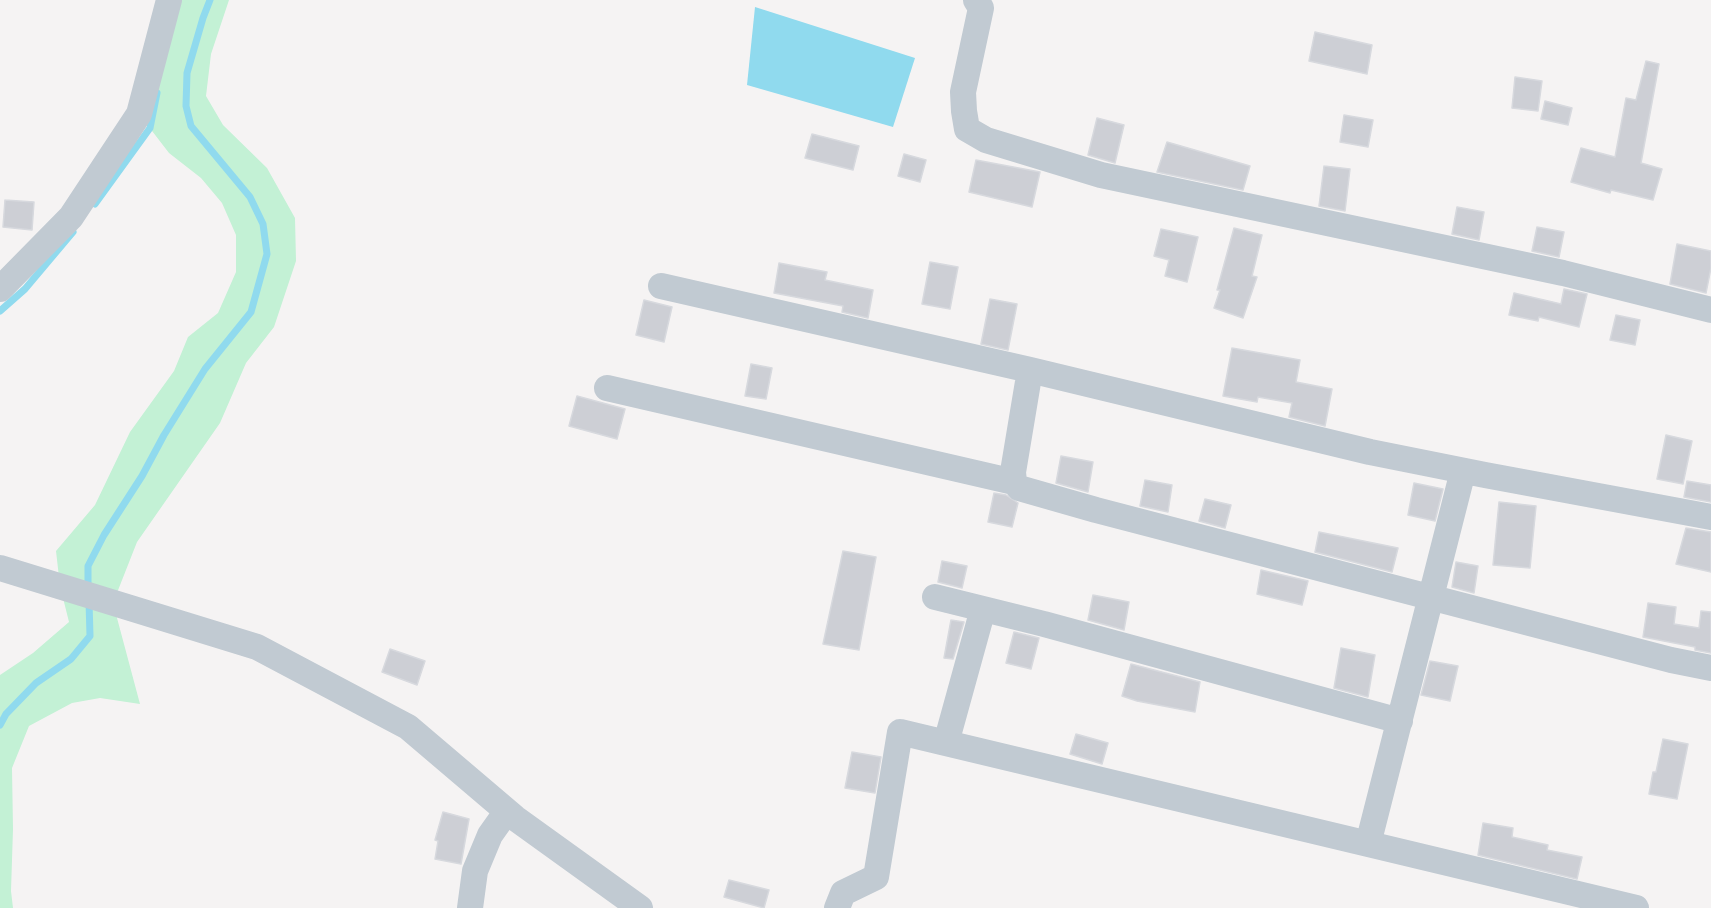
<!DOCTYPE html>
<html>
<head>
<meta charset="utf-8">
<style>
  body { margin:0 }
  canvas { display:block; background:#f5f3f3 }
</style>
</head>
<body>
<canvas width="1711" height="908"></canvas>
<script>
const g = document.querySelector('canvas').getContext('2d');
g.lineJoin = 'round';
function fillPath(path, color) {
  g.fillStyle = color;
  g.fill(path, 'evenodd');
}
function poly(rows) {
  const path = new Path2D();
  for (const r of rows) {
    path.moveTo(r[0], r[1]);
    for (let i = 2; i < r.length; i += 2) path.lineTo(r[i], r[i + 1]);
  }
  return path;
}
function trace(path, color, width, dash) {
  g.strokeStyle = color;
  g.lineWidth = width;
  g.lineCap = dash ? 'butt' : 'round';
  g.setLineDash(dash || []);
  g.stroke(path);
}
fillPath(poly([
  [169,0,229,0,211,54,206,96,223,125,267,168,295,218,296,261,274,327,246,363,220,423,137,542,113,603,140,704,100,698,72,703,29,726,12,768,13,829,11,891,13,908,0,908,0,675,33,653,69,622,60,586,56,551,95,505,130,432,174,371,188,337,218,313,236,272,236,235,222,203,201,178,169,153,139,114]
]), '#c3f1d5');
fillPath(poly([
  [755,7,915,58,893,127,747,85]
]), '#90daee');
trace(poly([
  [95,204,150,128,157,93],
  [0,311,25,289,73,232],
  [88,590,88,566,104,535,142,476,164,435,205,369,251,312,267,254,263,224,250,197,191,126,186,106,187,73,203,18,210,0],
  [0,725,6,714,36,683,71,659,90,636,89,601]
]), '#90daee', 7);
const building = poly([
  [1315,32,1372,45,1367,74,1309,61,1315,32],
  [1646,61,1659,64,1641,163,1662,169,1653,200,1611,190,1610,193,1571,182,1581,148,1615,157,1626,98,1636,100,1646,61],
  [1515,77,1542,81,1538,111,1512,108,1515,77],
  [1545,101,1572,108,1568,125,1541,119,1545,101],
  [1344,115,1373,120,1368,147,1340,142,1344,115],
  [1097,118,1124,125,1115,163,1088,155,1097,118],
  [812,134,859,146,853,170,805,158,812,134],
  [1167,142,1250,166,1243,190,1157,172,1167,142],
  [904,154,926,160,920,182,898,176,904,154],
  [976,160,1040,172,1032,207,969,192,976,160],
  [1324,166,1350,169,1345,211,1319,206,1324,166],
  [5,200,34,202,32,230,3,227,5,200],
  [1457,207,1484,212,1479,240,1452,234,1457,207],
  [1537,227,1564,232,1559,257,1532,251,1537,227],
  [1234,228,1262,235,1252,276,1257,277,1243,318,1214,308,1220,290,1217,290,1234,228],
  [1161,229,1198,237,1187,282,1165,276,1169,260,1154,256,1161,229],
  [1677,244,1711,251,1711,268,1706,293,1670,284,1677,244],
  [930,262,958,267,950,309,922,304,930,262],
  [779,263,827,272,825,280,873,290,868,318,842,312,843,306,774,293,779,263],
  [1564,289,1587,294,1579,327,1539,317,1538,321,1509,315,1514,293,1561,304,1564,289],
  [990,299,1017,304,1008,350,981,344,990,299],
  [644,300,672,307,664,342,636,335,644,300],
  [1616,315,1640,320,1635,345,1610,340,1616,315],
  [1232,348,1300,360,1296,382,1332,389,1325,426,1289,417,1292,403,1258,397,1257,402,1223,396,1232,348],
  [751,364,772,368,766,399,745,396,751,364],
  [577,396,625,409,617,439,569,426,577,396],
  [1666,435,1692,441,1683,484,1657,479,1666,435],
  [1061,456,1093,462,1088,492,1056,483,1061,456],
  [1145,480,1172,485,1168,512,1140,506,1145,480],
  [1687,481,1711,485,1711,502,1684,497,1687,481],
  [1414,483,1443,489,1435,521,1408,515,1414,483],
  [994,493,1006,495,1018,503,1012,527,988,522,994,493],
  [1205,499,1231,505,1225,528,1199,521,1205,499],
  [1499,502,1536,506,1530,568,1493,565,1499,502],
  [1686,528,1711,532,1711,572,1676,564,1686,528],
  [1319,532,1398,548,1392,572,1315,552,1319,532],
  [843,551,876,557,859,650,823,644,843,551],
  [942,561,967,566,962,588,938,582,942,561],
  [1456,562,1478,566,1474,593,1452,587,1456,562],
  [1261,570,1308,581,1302,605,1257,594,1261,570],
  [1093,595,1129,602,1124,630,1088,620,1093,595],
  [1648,603,1676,607,1674,624,1699,628,1701,611,1711,612,1711,653,1695,650,1695,647,1643,637,1648,603],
  [951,620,964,622,953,659,944,658,951,620],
  [1014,632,1039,638,1031,669,1006,663,1014,632],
  [1341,648,1375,655,1368,697,1334,688,1341,648],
  [390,649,425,661,417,685,382,672,390,649],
  [1430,661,1458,666,1450,701,1421,695,1430,661],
  [1131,664,1200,682,1195,712,1137,701,1122,696,1131,664],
  [1076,734,1108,743,1102,764,1070,754,1076,734],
  [1663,739,1688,744,1677,799,1649,794,1653,772,1656,772,1663,739],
  [852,752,881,757,875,793,845,788,852,752],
  [443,812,469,819,461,864,435,859,438,841,435,840,443,812],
  [1483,823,1513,828,1512,837,1548,845,1547,850,1582,857,1577,879,1478,855,1483,823],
  [729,880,769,890,764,908,724,897,729,880]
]);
fillPath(building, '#cdcfd5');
trace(building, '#d7d9de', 1.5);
trace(poly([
  [976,0,981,8,963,92,964,111,967,129,986,140,1101,175,1563,273,1711,310],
  [661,286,1030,370,1370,452,1485,475,1711,517],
  [0,289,71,217,139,114,169,0],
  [1030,370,1013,472,1014,482,1019,488,1096,510,1671,660,1711,668],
  [607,388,1014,482],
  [0,568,257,647,408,727,515,818,640,908],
  [935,597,1044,624,1400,721],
  [946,743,983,609],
  [1368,844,1463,471],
  [470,908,475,871,490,835,507,811],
  [837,908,843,893,876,877,900,732,1636,908]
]), '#c1cad2', 26);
</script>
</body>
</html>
